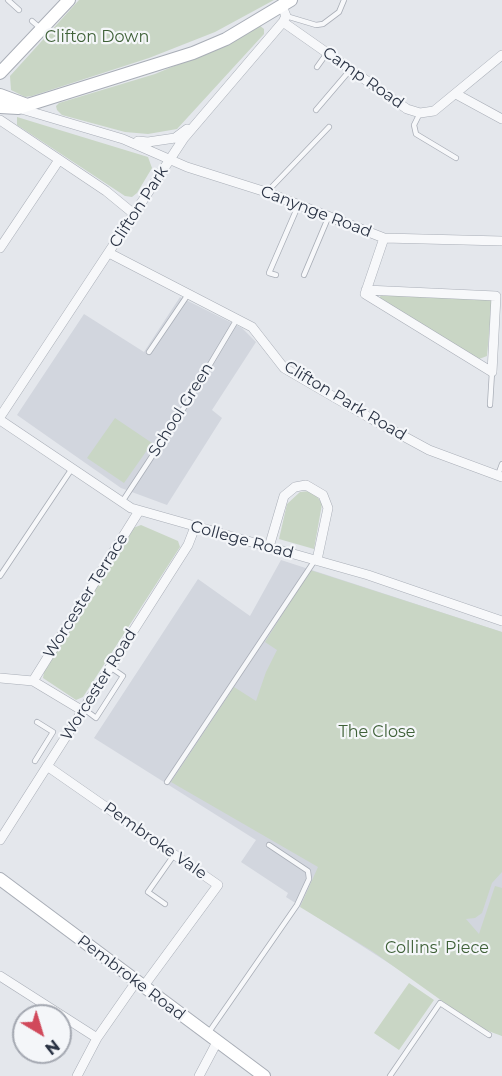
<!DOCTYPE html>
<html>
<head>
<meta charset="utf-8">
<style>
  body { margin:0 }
  #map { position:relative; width:502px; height:1076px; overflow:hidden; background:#e4e7ec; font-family:Montserrat,sans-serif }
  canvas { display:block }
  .north { position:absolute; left:12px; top:1004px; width:60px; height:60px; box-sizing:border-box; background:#f4f6f9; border:2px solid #a4a8b1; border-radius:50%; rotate:142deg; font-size:16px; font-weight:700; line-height:24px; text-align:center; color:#2b3445 }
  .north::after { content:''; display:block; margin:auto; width:21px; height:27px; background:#d1495b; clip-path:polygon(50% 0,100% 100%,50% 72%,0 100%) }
</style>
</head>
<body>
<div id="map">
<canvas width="502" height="1076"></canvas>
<div class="north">N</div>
</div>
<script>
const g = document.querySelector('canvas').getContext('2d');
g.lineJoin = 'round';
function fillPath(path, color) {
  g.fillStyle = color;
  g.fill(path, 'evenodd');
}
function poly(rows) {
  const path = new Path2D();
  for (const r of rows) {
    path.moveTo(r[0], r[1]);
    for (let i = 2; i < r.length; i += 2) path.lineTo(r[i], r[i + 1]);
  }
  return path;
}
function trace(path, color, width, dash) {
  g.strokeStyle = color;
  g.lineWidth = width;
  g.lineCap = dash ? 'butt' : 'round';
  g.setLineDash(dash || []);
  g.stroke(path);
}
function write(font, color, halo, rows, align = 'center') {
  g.font = font + ' Montserrat,sans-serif';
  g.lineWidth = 4.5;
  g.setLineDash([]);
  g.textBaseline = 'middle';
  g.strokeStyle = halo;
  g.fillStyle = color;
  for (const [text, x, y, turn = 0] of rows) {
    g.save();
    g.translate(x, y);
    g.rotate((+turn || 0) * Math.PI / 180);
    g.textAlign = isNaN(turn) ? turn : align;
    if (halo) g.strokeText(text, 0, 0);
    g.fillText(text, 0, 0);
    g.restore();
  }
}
fillPath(poly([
  [180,297,242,328,256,342,212,410,222,418,167,505,121,488,17,415,84,314,144,352],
  [281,560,502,632,502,1036,286,897,288,893,241,862,256,840,94,738,198,579,250,616]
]), '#d2d6de');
fillPath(poly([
  [79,0,274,0,215,32,149,58,32,96,25,97,11,90,10,76],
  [259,25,264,29,264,34,177,129,148,134,125,132,62,115,57,110,56,106,59,103,155,74,227,44],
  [17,117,148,157,152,168,137,193,132,197,125,196,17,125],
  [381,295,492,300,487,356,479,359,379,299],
  [115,418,152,443,124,483,87,458],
  [310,491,317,496,322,504,314,549,279,539,287,504,300,492],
  [141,525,178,541,180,547,83,697,76,700,43,678,44,672,133,528],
  [310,570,502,632,502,872,492,883,482,913,475,918,466,919,479,934,495,886,502,888,502,1036,480,1028,372,951,300,907,318,867,171,782,234,687,256,701,266,672,277,650,265,642],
  [409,983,434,1000,399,1050,374,1033]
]), '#c9d6c5');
const lane = poly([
  [8,0,19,10],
  [286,16,316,25,323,24,339,12,344,0],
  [32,21,39,27],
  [317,67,327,53],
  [316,110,351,69],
  [420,113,414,125,416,134,456,158],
  [267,192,329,127],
  [276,275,269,273,298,206],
  [304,275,328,218],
  [149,352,189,293],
  [490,405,492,372],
  [498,475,502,464],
  [122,502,187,403,237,319],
  [0,576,71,470],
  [84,709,96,718,123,676,110,667],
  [35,761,53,732,37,722],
  [167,782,315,560],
  [165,904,148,892,174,855],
  [209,1032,297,905,309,879,308,871,269,845],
  [390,1076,440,1003,489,1035]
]);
const street = poly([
  [283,22,407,109,420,113,434,111,502,55],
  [456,94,502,119],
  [18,108,123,139,187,167,266,192,384,238,502,241],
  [0,120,106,191,134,214],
  [138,141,148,142,175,138,187,129],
  [0,248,59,160],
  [109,253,252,327,284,368,370,418,429,450,502,477],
  [366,290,496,296,492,372,365,294,384,238],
  [0,417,184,138,283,22,286,16,282,6],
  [0,420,131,508,368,575,502,621],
  [269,547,284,496,295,487,306,485,323,495,328,508,317,560],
  [0,678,33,681,83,711],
  [33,681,139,511],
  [47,766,218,885,143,987],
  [0,840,188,545,195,527],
  [0,976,97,1038],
  [77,1076,97,1038,136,982],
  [199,1076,217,1042]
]);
const secondary = poly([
  [0,73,69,0],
  [0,95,27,105],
  [0,107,18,108,193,53,226,39,291,0],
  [0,879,264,1076]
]);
trace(lane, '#a9aeb7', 6);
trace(street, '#a9aeb7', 10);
trace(secondary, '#a9aeb7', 14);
trace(lane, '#f7f8fa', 4.5);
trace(street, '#f7f8fa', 9);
trace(secondary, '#fff', 12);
write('16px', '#3f6138', '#f4f6f9', [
  ["Clifton Down",97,37],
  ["The Close",377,732],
  ["Collins' Piece",437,948]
]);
write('16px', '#2b3445', '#f4f6f9', [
  ["Camp Road",363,78,35],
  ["Clifton Park",139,207,-57],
  ["Canynge Road",316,212,21],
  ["Clifton Park Road",345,401,31],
  ["School Green",181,410,-58],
  ["College Road",242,540,15],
  ["Worcester Terrace",86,596,-58],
  ["Worcester Road",99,685,-58],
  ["Pembroke Vale",155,841,35],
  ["Pembroke Road",131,978,37]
]);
</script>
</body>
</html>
